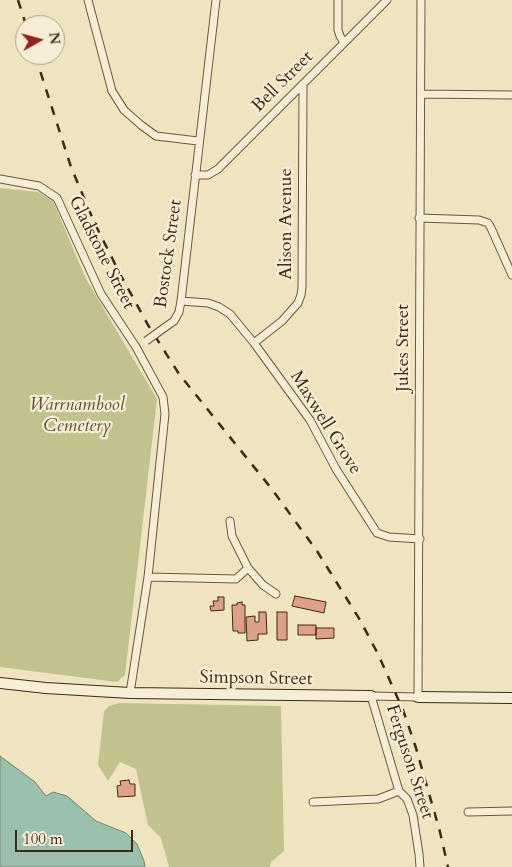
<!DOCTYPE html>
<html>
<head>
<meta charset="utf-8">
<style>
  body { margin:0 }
  #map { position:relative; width:512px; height:867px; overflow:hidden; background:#f0e4c0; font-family:Cardo,serif }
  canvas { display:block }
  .north { position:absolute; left:15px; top:15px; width:50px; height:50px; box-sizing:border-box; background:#f5edd6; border:1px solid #ad9f88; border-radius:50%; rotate:83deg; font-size:14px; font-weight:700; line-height:20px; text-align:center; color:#402a13 }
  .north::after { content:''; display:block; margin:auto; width:18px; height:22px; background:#8f2418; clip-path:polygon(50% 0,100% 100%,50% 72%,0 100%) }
  .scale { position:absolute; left:15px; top:830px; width:118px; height:22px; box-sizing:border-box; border:2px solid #402a13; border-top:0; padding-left:6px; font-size:15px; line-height:18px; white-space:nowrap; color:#402a13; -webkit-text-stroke:4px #f5edd6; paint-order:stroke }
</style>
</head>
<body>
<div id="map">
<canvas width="512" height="867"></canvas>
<div class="north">N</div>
<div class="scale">100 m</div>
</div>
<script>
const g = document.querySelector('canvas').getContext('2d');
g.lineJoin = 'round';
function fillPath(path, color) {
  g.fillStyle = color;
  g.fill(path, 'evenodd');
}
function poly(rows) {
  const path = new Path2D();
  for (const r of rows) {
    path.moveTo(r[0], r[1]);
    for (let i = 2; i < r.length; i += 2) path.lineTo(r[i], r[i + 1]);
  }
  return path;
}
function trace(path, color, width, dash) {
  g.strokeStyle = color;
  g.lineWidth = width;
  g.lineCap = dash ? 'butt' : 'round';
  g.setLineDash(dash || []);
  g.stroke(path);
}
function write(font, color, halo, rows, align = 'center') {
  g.font = font + ' Cardo,serif';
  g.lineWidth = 4.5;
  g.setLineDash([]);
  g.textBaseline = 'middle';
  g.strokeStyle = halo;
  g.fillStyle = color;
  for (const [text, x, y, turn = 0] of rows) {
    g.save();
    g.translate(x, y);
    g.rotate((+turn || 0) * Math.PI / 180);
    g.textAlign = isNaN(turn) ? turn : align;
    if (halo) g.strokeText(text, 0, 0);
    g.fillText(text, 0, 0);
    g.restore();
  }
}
fillPath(poly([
  [0,188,38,192,53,201,86,279,157,399,125,675,117,682,0,667],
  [119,703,281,706,284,851,271,862,270,867,169,867,161,838,148,825,136,769,120,762,108,781,98,765,104,711,109,706]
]), '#c1c28d');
const water = poly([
  [0,756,35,782,46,796,53,792,67,796,96,821,126,833,137,844,144,861,145,867,0,867,0,756]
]);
fillPath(water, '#9bbfad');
trace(water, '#77836f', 1);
const building = poly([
  [295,596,326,602,324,613,292,606,295,596],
  [218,597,224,597,224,610,211,611,210,606,214,606,213,601,218,601,218,597],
  [242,602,242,605,245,605,245,633,238,633,238,631,233,631,232,605,237,605,237,603,242,602],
  [259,612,266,612,267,634,258,634,258,640,247,641,246,617,255,616,255,622,259,622,259,612],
  [277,612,287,612,287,640,277,640,277,612],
  [298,625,316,625,316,635,298,635,298,625],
  [316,628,334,628,334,638,316,639,316,628],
  [129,780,130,784,135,784,135,796,118,797,117,786,121,785,120,781,129,780]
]);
fillPath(building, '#dea088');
trace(building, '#402a13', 1);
const street = poly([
  [88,0,112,91,124,110,141,125,156,136,198,141],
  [338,0,338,30,340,36,344,43],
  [421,94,512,95],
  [195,175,208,175,218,169,387,0],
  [0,179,39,186,57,198,101,294,136,347,163,397,165,414,148,577,130,693],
  [419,218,479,220,488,223,491,228,512,275],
  [181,301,208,303,219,307,230,314,254,343,310,420,336,469,377,533,389,537,420,539],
  [164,328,174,321,179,312,181,301,216,0],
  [254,343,282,321,298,303,301,295,302,287,303,85],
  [248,568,263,585,276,594],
  [148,577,236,579,248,568,232,536,230,521],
  [313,802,378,799,399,791],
  [468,812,512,811],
  [420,867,419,854,413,815,407,799,399,791,371,696,418,697,421,0]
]);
const secondary = poly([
  [0,683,46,688,130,693,371,696],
  [418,697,512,698]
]);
trace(street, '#6c583e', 9);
trace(secondary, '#402a13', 12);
trace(street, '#f5edd6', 7);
trace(secondary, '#f5edd6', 10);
trace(poly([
  [18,0,26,25],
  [35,55,71,167,95,224,120,274,148,325,179,374,271,488,317,551,360,620,378,654,403,710,416,748,440,832,448,867]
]), '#402a13', 2.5, [9, 9]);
const streetBridge = poly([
  [146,341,164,328]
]);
trace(streetBridge, '#6c583e', 9, []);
trace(streetBridge, '#f5edd6', 7);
write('18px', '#402a13', '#f5edd6', [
  ["Bell Street",283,82,-45],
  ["Alison Avenue",287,224,-90],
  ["Gladstone Street",101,253,63],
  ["Bostock Street",169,254,-82],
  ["Jukes Street",404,348,-90],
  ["Maxwell Grove",325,423,58],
  ["Simpson Street",256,679,1],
  ["Ferguson Street",409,762,72]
]);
write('italic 18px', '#605032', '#f5edd6', [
  ["Warrnambool",77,406],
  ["Cemetery",77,427]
]);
</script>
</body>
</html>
